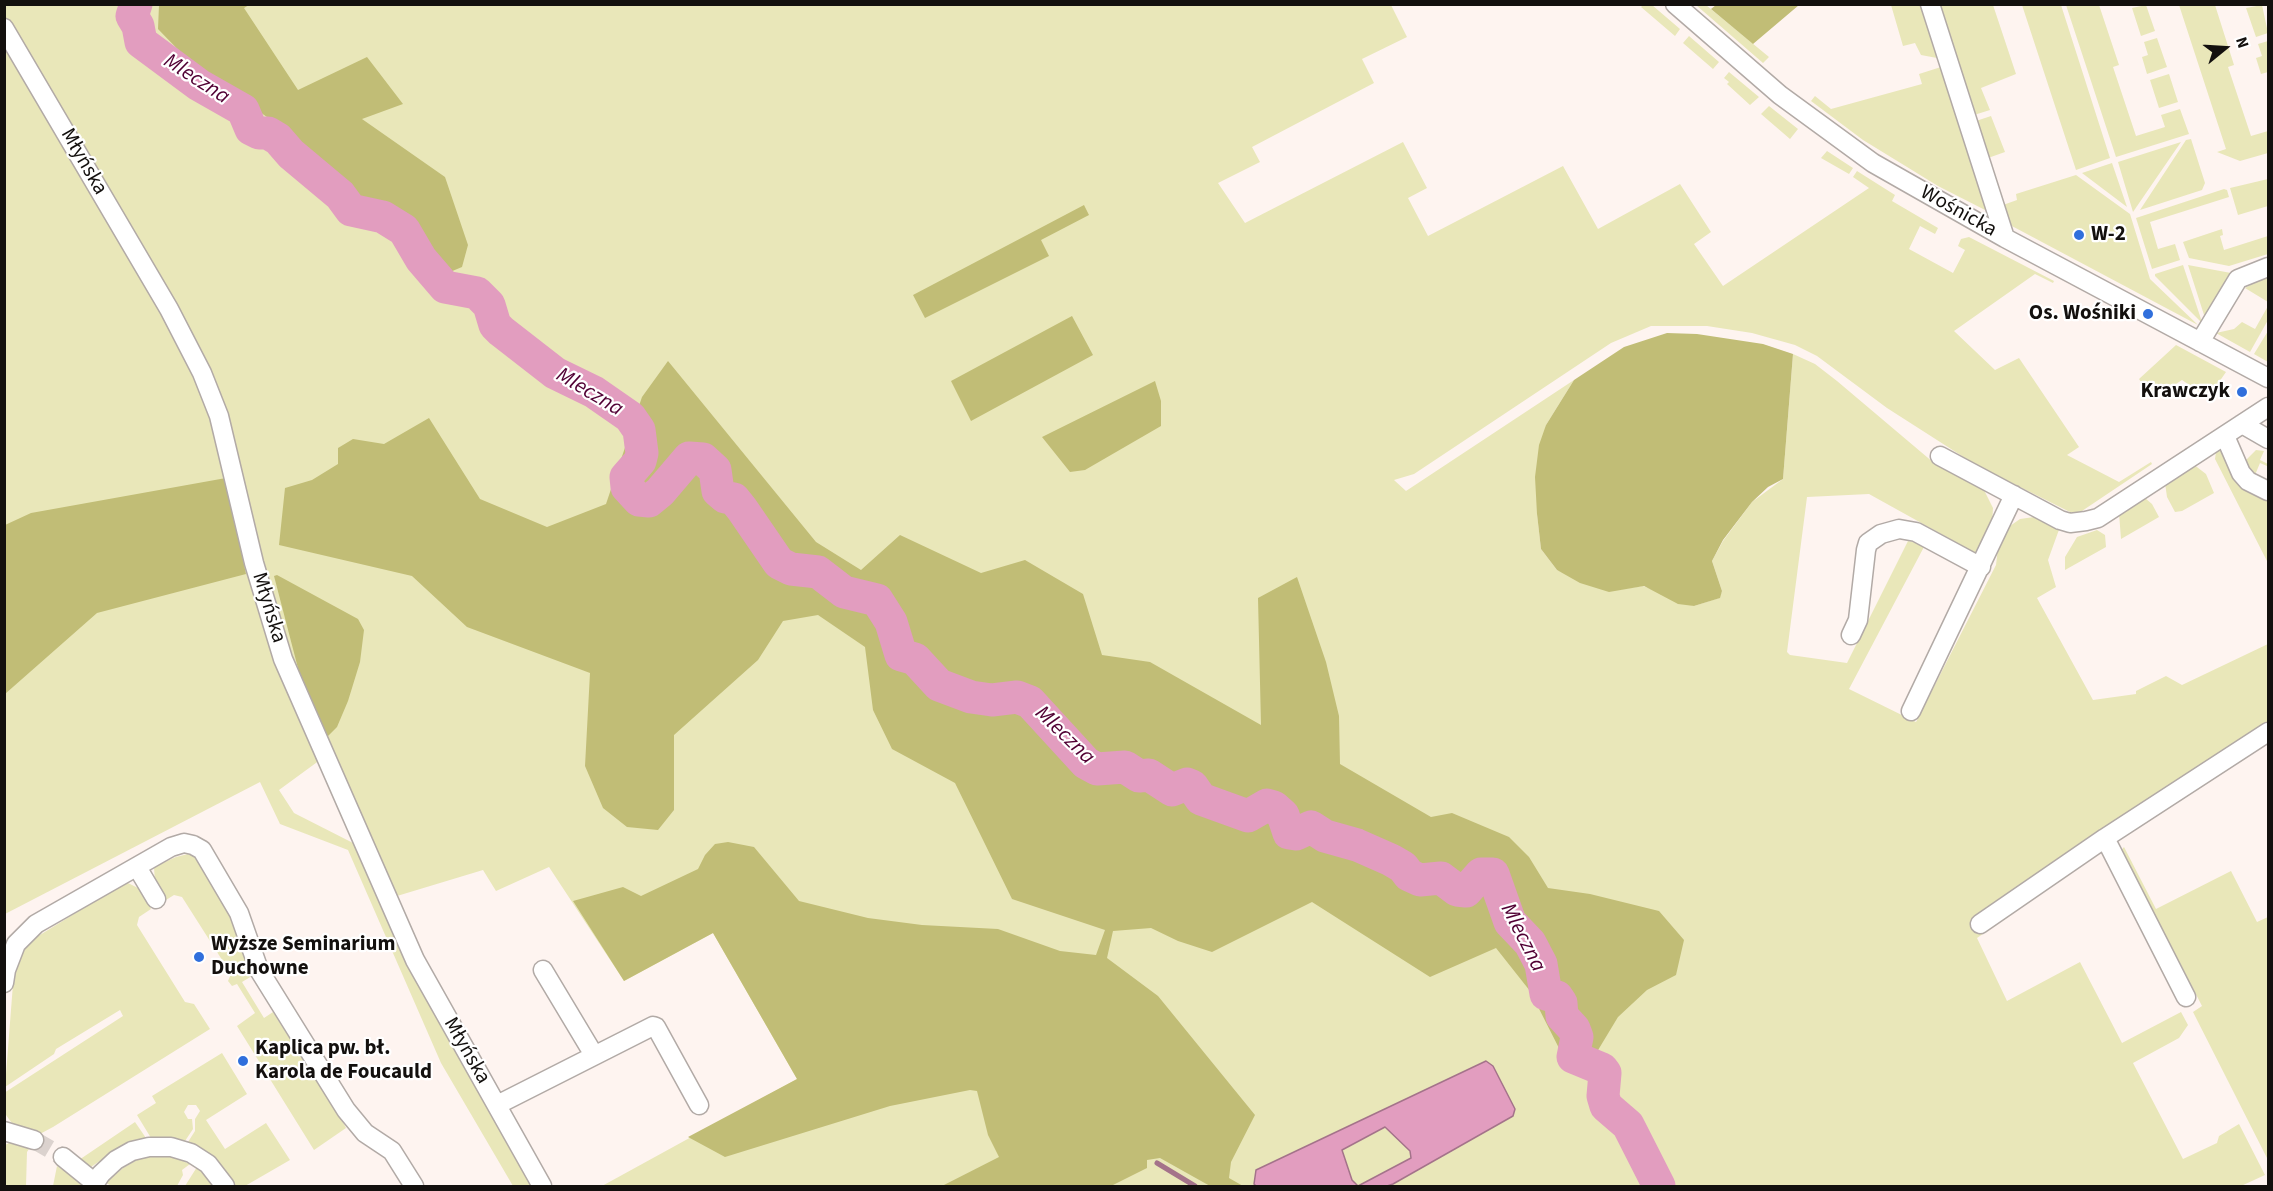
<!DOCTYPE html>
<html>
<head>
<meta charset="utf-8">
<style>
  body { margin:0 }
  #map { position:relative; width:2273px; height:1191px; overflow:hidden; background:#fef4f0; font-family:"Source Sans 3",sans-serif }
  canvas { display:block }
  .frame { position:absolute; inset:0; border:6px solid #13100e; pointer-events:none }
  .north { position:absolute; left:2195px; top:18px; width:60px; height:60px; -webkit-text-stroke:4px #fff; paint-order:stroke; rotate:72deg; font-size:16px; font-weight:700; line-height:24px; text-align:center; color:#13100e }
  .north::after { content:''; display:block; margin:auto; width:21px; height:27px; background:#13100e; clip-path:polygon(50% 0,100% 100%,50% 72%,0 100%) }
</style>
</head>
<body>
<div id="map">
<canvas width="2273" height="1191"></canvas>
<div class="frame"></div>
<div class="north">N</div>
</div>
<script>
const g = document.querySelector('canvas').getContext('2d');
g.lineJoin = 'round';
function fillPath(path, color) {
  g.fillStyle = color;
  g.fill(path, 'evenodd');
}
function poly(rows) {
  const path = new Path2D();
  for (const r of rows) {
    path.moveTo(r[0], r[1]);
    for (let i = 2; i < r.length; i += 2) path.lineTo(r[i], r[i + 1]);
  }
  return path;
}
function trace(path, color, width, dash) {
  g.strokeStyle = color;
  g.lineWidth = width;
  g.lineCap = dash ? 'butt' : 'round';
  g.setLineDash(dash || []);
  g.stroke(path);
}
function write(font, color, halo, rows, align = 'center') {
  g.font = font + ' "Source Sans 3",sans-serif';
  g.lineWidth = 4.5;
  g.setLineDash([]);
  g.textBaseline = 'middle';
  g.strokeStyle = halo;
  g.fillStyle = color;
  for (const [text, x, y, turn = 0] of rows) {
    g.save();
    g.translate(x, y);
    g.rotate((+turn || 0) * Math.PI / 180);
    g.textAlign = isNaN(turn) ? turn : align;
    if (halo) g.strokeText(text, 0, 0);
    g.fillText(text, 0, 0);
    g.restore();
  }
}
fillPath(poly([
  [5,5,1391,5,1407,37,1362,59,1374,83,1252,147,1260,162,1218,183,1245,223,1403,142,1427,188,1408,198,1428,236,1563,166,1598,229,1680,184,1711,232,1694,244,1723,286,1869,188,1853,177,1857,171,1895,195,1892,201,1938,228,1935,234,1920,226,1909,249,1953,273,1965,250,1958,246,1961,239,1969,237,2054,281,2053,283,2035,274,1954,331,1995,370,2019,358,2079,447,2067,455,2119,482,2151,462,2152,464,2076,515,1976,465,1887,408,1817,356,1795,345,1752,333,1707,326,1651,326,1611,343,1414,474,1394,480,1406,491,1574,380,1546,425,1537,514,1541,549,1557,570,1596,587,1609,591,1643,586,1694,606,1719,598,1722,591,1712,561,1723,541,1752,502,1783,479,1793,354,1815,364,1837,381,1934,463,1984,490,1993,508,1992,524,1979,555,1869,494,1807,497,1787,652,1790,655,1847,663,1908,541,1925,545,1849,689,1916,722,1996,565,1998,548,2010,526,2020,519,2034,517,2060,527,2048,560,2056,587,2037,598,2093,700,2136,694,2136,691,2166,676,2182,685,2268,644,2268,722,2006,894,2015,912,1977,938,2007,1001,2080,962,2122,1043,2181,1012,2188,1025,2179,1038,2133,1063,2183,1159,2217,1143,2219,1136,2239,1124,2265,1175,2241,1186,602,1186,797,1079,713,933,624,981,549,867,496,891,483,870,397,896,330,743,320,760,279,790,294,813,355,844,405,959,531,1186,513,1186,441,1063,348,850,280,824,260,782,5,914],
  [1643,5,1652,5,1680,29,1675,36,1641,7],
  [1696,5,1706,5,1769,57,1763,63],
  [1891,5,1920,5,1937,58,1921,55,1915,43,1903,46],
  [1939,5,1993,5,2016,74,1981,88,1990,110,1974,115],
  [2022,5,2061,5,2110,158,2076,170],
  [2066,5,2099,5,2119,65,2113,67,2136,136,2165,127,2161,115,2180,109,2189,134,2116,157],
  [2146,5,2155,31,2141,36,2132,8],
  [2179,5,2215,5,2234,65,2228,67,2251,136,2268,131,2268,153,2240,161,2217,152,2226,149],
  [2262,5,2268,33,2256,37,2246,8],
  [1689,36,1719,62,1713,69,1683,43],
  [2157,38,2167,67,2147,74,2142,57,2148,55,2144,42],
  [2268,41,2268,72,2261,74,2256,58,2262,56,2258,44],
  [1941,67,1987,211,1938,186,1863,140,1811,101,1815,96,1831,109,1922,84,1919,74],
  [1729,72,1759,97,1750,105,1727,84,1729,82,1724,78],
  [2169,74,2178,102,2159,108,2150,80],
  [1769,106,1798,129,1790,139,1761,114],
  [1991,116,2005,152,1988,158,1976,121],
  [2191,139,2205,183,2202,190,2140,210,2186,140],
  [2181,142,2133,212,2118,162],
  [1827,151,1853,168,1849,174,1821,158],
  [2112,163,2127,207,2082,173],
  [2076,175,2130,214,2150,279,2198,325,2010,225,2003,205,2017,200,2016,194],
  [2268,179,2268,206,2238,215,2230,188],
  [2224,189,2227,190,2229,197,2150,222,2158,249,2175,244,2180,260,2152,269,2136,218],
  [2222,229,2223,235,2220,236,2224,250,2268,236,2268,254,2229,266,2189,258,2183,242],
  [2183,265,2202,322,2201,322,2155,276,2155,274],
  [2188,265,2231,273,2205,318],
  [2268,275,2268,302,2245,288],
  [2268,306,2268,320,2250,352,2216,333,2234,329,2242,322,2255,329],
  [2268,331,2268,362,2254,354],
  [2176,345,2226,372,2208,398,2182,380,2153,399,2139,379],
  [2222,447,2247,490,2268,500,2268,563,2215,459,2216,452],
  [2256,450,2264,451,2260,460,2268,464,2267,466,2260,463,2255,475,2246,465,2246,460],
  [2193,464,2206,474,2214,493,2182,511,2175,512,2167,497,2165,483],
  [2145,498,2152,504,2159,517,2121,539,2119,513],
  [2097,530,2105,535,2106,547,2065,570,2065,557,2077,537],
  [2124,847,2156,909,2231,871,2257,922,2268,917,2268,1160,2193,1012,2202,1006,2180,963,2173,966,2118,854],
  [188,854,197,858,228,909,252,976,242,982,264,1018,273,1012,344,1124,346,1128,314,1150,237,1026,255,1013,237,984,232,986,228,981,231,974,182,897,174,895,166,900,155,883,154,867,176,857],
  [126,882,140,889,151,909,139,917,137,925,185,1002,194,1004,210,1029,53,1127,38,1135,23,1131,11,1122,6,1115,4,1093,123,1016,120,1010,56,1049,54,1054,5,1087,13,984,18,961,24,950,35,938],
  [222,1053,247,1094,206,1120,225,1149,266,1123,290,1160,245,1186,236,1186,217,1160,188,1142,195,1131,195,1119,200,1111,196,1105,188,1105,184,1112,188,1119,192,1119,193,1129,185,1141,169,1137,151,1138,137,1115,156,1103,152,1096],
  [135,1122,146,1138,123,1145,91,1167,76,1162],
  [11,1142,31,1146,27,1152,26,1186,5,1186,5,1145],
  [153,1156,174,1157,190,1164,182,1170,183,1175,177,1186,112,1186,106,1183,123,1168,137,1160],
  [57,1166,81,1182,82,1186,53,1186],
  [197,1167,206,1174,216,1186,185,1186]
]), '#e9e7b9');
fillPath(poly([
  [159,5,249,5,244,8,298,90,367,57,403,104,362,119,445,177,468,245,462,267,450,272,404,212,360,196,306,151,291,134,192,64,158,29],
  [1716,5,1717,4,1799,5,1753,44,1711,9],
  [1084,205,1089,215,1041,240,1049,256,925,318,913,295],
  [1072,316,1093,355,971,421,951,381],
  [1667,333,1697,334,1763,344,1793,354,1783,479,1768,487,1752,502,1723,540,1712,561,1722,591,1720,598,1694,606,1678,604,1644,586,1609,592,1580,583,1557,570,1541,549,1537,514,1535,477,1539,445,1546,425,1574,380,1624,347],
  [668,361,816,542,861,570,900,535,981,573,1025,560,1083,594,1102,655,1150,662,1261,725,1258,598,1297,577,1326,662,1339,716,1340,764,1431,817,1452,813,1509,837,1529,857,1548,888,1590,894,1659,911,1684,940,1676,975,1647,990,1618,1017,1583,1075,1564,1058,1530,991,1496,948,1430,977,1312,902,1212,952,1178,941,1151,928,1113,931,1107,958,1158,996,1255,1115,1231,1162,1229,1178,1243,1186,1210,1186,1160,1158,1147,1160,1147,1168,1111,1186,942,1186,999,1157,988,1135,977,1091,970,1090,890,1106,725,1157,688,1137,797,1079,713,933,624,981,573,901,623,887,641,896,698,869,705,855,715,844,728,842,754,847,799,901,868,918,922,925,998,929,1060,951,1096,955,1105,930,1012,899,955,783,892,749,873,710,865,647,818,615,783,621,758,660,674,735,674,810,658,830,627,827,603,808,585,766,590,673,467,627,412,576,279,545,285,488,312,480,338,464,338,448,353,439,384,444,429,418,480,499,547,527,606,504,642,397],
  [1155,381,1161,401,1161,426,1085,470,1070,472,1042,437],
  [226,478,246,574,97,613,5,694,5,525,31,513],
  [277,575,358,619,364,630,360,662,348,701,337,727,327,737,299,672,274,576]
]), '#c1bd76');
const water = poly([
  [1486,1061,1493,1066,1515,1109,1513,1116,1393,1184,1387,1186,1256,1186,1254,1184,1256,1170,1486,1061],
  [1385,1127,1410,1151,1411,1158,1358,1186,1352,1180,1342,1150,1385,1127]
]);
fillPath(water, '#e29dbf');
trace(water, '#a4738a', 1.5);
trace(poly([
  [1157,1163,1195,1186]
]), '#a4738a', 5);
trace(poly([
  [136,4,132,16,138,26,141,42,199,85,243,110,251,129,259,133,268,133,278,139,291,154,340,195,351,210,383,217,404,230,421,259,445,287,477,293,489,305,495,325,501,331,555,373,594,392,630,417,639,430,642,453,640,461,626,477,627,487,639,500,649,501,660,492,689,458,703,459,715,470,718,491,725,497,734,499,742,509,779,563,791,569,818,572,844,592,877,600,891,622,901,655,915,659,939,685,971,697,992,700,1017,697,1030,702,1086,763,1097,769,1125,767,1139,776,1149,775,1172,790,1187,784,1192,786,1201,799,1248,816,1267,805,1274,807,1283,815,1289,833,1296,834,1311,827,1325,836,1357,845,1391,860,1403,867,1409,875,1420,880,1441,878,1457,890,1466,891,1481,874,1493,874,1510,922,1530,943,1541,964,1546,994,1557,997,1561,1003,1562,1016,1574,1029,1577,1037,1573,1057,1602,1069,1605,1073,1603,1096,1606,1106,1628,1125,1659,1186]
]), '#e29dbf', 33);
trace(poly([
  [34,1140,63,1157]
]), '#dbd2ce', 18, [18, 9]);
const minor = poly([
  [1675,4,1780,95,1873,163,2005,238,2268,378],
  [1930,4,2005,238],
  [4,28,169,309,202,373,219,416,254,563,283,659,415,960,542,1186],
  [2200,342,2238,279,2268,267],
  [2242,424,2268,439],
  [2225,436,2241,473,2248,481,2268,491],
  [1940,456,2060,520,2070,523,2086,521,2098,518,2268,407],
  [1851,635,1858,620,1866,550,1868,543,1881,534,1899,529,1916,532,1981,567],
  [1911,711,2014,495],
  [2105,838,2186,997],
  [137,867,156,899],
  [1980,924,2105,838,2268,732],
  [543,970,594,1055],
  [4,983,6,970,16,944,36,924,171,847,184,843,193,845,202,850,239,913,259,970,346,1110,365,1133,392,1151,414,1186],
  [497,1105,653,1026,656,1027,699,1105],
  [4,1131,34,1140],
  [63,1157,95,1183],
  [93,1186,101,1174,116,1160,132,1151,149,1147,171,1147,191,1153,208,1164,225,1186]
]);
trace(minor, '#b2aaa6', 21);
trace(minor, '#fff', 18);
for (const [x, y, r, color] of [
  [2079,235,6,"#306fdc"],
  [2148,314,6,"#306fdc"],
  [2242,392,6,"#306fdc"],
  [199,957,6,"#306fdc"],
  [243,1061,6,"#306fdc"]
]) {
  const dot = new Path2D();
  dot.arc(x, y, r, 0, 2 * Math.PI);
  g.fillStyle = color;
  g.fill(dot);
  trace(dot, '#fff', 2);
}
write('21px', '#13100e', '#fff', [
  ["Młyńska",83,162,60],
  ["Wośnicka",1958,212,29],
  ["Młyńska",268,608,73],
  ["Młyńska",466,1051,60]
]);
write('bold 21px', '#13100e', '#fff', [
  ["W-2",2091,235],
  ["Os. Wośniki",2136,314,"right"],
  ["Krawczyk",2230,392,"right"],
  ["Wyższe Seminarium",211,945],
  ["Duchowne",211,969],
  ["Kaplica pw. bł.",255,1049],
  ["Karola de Foucauld",255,1073]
], 'left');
write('italic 22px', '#510034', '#fff', [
  ["Mleczna",196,80,33],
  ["Mleczna",589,393,31],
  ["Mleczna",1064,736,44],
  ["Mleczna",1522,938,63]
]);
</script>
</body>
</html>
